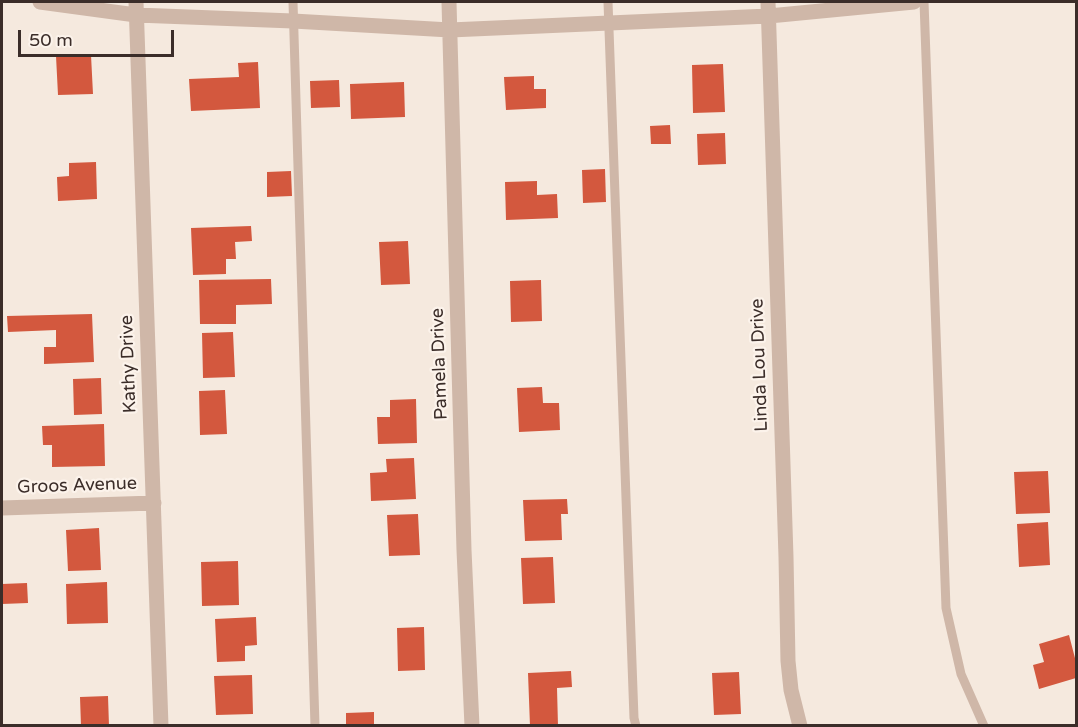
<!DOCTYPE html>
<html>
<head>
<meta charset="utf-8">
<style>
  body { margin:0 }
  #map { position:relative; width:1078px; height:727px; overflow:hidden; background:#f5e9de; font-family:"Varela Round",sans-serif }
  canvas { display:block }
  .frame { position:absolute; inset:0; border:3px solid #3b2d29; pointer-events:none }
  .scale { position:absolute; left:18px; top:30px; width:156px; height:27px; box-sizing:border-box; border:3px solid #3b2d29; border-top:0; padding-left:8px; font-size:18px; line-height:21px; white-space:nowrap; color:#3b2d29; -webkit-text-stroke:4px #fcf3eb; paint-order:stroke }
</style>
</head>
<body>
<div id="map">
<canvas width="1078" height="727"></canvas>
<div class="frame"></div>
<div class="scale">50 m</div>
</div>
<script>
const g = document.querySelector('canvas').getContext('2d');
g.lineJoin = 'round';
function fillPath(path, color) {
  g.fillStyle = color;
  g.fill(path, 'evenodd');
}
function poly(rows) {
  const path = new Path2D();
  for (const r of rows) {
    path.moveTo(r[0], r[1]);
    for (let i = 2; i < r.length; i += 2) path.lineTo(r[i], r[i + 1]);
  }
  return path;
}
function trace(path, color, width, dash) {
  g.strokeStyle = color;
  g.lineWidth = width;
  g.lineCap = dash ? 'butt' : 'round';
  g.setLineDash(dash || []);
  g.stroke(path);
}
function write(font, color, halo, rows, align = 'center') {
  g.font = font + ' "Varela Round",sans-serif';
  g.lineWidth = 4.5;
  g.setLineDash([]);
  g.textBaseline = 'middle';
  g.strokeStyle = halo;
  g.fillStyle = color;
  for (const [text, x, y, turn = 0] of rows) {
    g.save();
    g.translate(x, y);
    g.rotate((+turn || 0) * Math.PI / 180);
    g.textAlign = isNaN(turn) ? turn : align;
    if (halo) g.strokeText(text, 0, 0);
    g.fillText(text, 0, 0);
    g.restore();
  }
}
fillPath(poly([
  [91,55,93,94,58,95,56,56],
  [258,62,260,108,191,111,189,79,239,77,238,63],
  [723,64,725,112,693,113,692,65],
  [534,76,534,89,546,89,546,108,506,110,504,77],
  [339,80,340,107,311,108,310,81],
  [404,82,405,117,351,119,350,84],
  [670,125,671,144,651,144,650,126],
  [725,133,726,164,698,165,697,134],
  [96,162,97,199,58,201,57,177,69,176,69,163],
  [605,169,606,202,583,203,582,170],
  [291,171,292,196,267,197,267,172],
  [537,181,537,195,557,194,558,218,506,220,505,182],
  [251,226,252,241,235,242,236,259,226,259,226,274,193,275,191,228],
  [408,241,410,284,381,285,379,242],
  [271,279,272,304,236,305,236,324,200,324,199,280],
  [541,280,542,321,511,322,510,281],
  [92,314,94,362,44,364,44,347,56,347,56,330,8,332,7,316],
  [233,332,235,377,203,378,202,333],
  [101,378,102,414,74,415,73,379],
  [542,387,543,403,559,403,560,430,519,432,517,388],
  [225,390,227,434,200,435,199,391],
  [416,399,417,443,378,444,377,417,390,417,390,400],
  [104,424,105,466,52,467,52,445,43,445,42,426],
  [414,458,416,499,371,501,370,473,387,472,386,459],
  [1048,471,1050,513,1016,514,1014,472],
  [567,499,568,514,561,514,562,540,525,541,523,500],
  [418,514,420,555,389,556,387,515],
  [1048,522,1050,565,1019,567,1017,524],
  [99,528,101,570,68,571,66,530],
  [553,557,555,603,523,604,521,558],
  [238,561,239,605,202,606,201,562],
  [107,582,108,623,67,624,66,584],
  [27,583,28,603,2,604,2,584],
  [256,617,257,645,245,646,245,661,217,662,215,619],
  [424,627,425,670,398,671,397,628],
  [1069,635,1076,662,1076,678,1039,689,1033,665,1044,662,1039,644],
  [571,671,572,687,557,688,558,726,530,726,528,673],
  [739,672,741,714,714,715,712,673],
  [252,675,253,714,216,715,214,676],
  [108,696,109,726,81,726,80,697],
  [374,712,374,726,346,726,346,713]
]), '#d3583e');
trace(poly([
  [293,2,315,726],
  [608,2,634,718,636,726],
  [924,2,946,608,961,674,984,726]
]), '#cfb7a8', 9);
trace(poly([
  [40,2,136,15,293,21,450,30,769,16,914,2],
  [136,2,161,726],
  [449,2,464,550,472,726],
  [768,2,786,557,788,661,791,690,800,726],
  [2,508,154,503]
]), '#cfb7a8', 15);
write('18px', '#3b2d29', '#fcf3eb', [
  ["Kathy Drive",129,364,-92],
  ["Pamela Drive",440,364,-92],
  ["Linda Lou Drive",760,365,-92],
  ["Groos Avenue",77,486,-2]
]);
</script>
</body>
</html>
